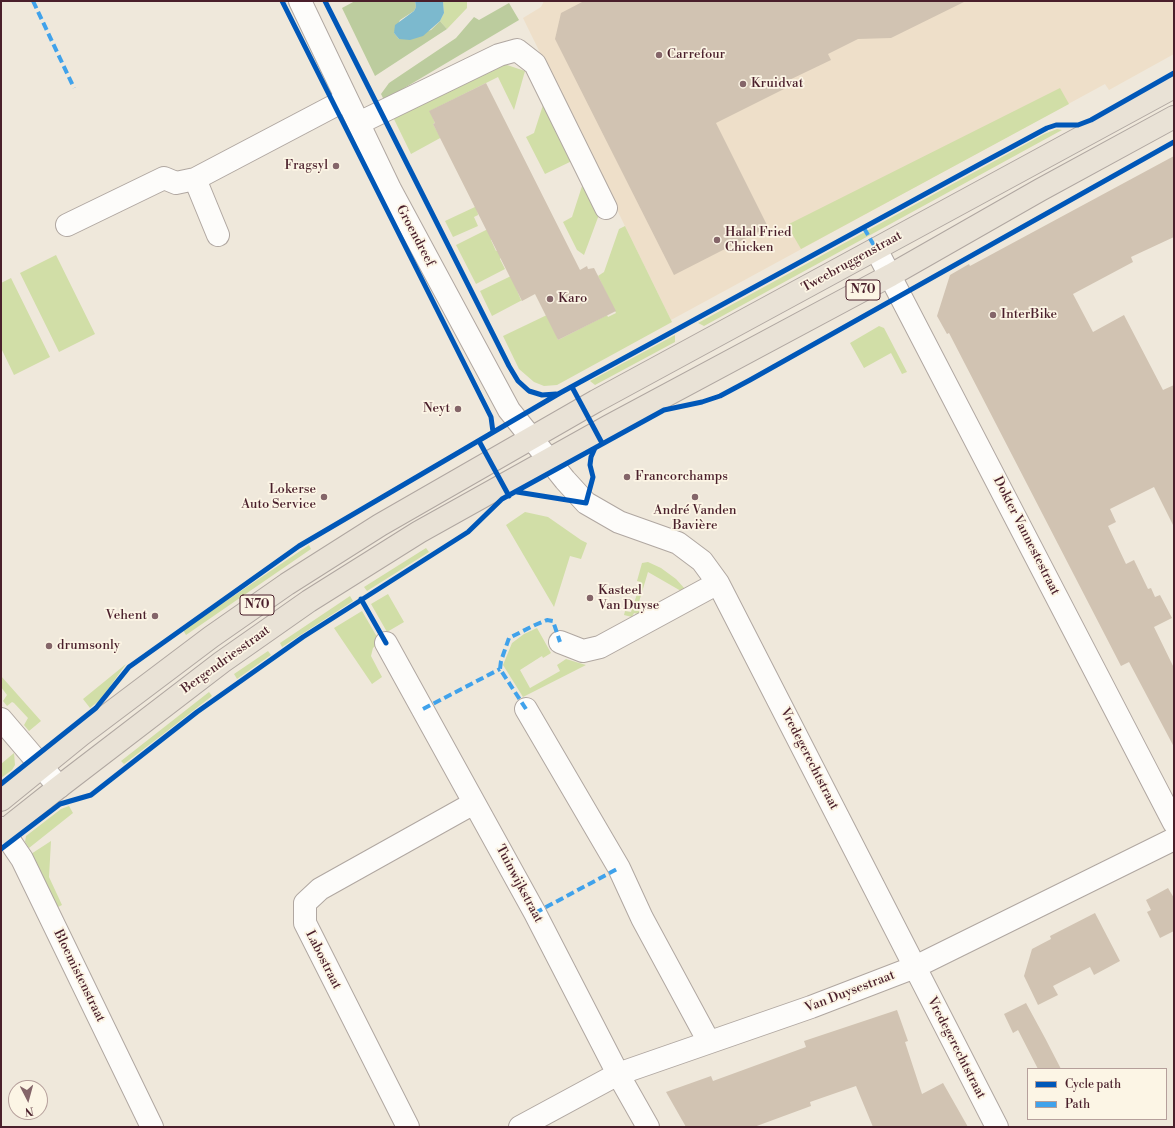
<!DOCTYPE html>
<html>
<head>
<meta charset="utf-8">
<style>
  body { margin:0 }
  #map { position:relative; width:1175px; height:1128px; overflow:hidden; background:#efe8db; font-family:"Libre Bodoni",serif }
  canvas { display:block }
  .frame { position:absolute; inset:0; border:2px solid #4a1f2b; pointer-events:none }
  .legend { position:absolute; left:1027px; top:1068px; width:140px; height:52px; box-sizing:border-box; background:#fcf5e5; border:1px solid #b59f9b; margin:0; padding:5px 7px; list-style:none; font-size:12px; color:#4a1f2b }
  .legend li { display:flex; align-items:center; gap:8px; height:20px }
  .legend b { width:20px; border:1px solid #b59f9b }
  .north { position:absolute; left:8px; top:1080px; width:40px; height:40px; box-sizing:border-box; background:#fcf5e5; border:1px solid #b59f9b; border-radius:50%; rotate:174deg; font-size:11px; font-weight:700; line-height:16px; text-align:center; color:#4a1f2b }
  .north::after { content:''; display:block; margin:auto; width:14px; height:18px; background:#846569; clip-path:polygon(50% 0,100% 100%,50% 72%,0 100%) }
</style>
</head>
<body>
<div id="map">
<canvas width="1175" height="1128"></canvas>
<div class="frame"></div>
<ul class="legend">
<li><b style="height:5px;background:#0057b8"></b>Cycle path</li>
<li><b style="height:5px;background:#40a2eb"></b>Path</li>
</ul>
<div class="north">N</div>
</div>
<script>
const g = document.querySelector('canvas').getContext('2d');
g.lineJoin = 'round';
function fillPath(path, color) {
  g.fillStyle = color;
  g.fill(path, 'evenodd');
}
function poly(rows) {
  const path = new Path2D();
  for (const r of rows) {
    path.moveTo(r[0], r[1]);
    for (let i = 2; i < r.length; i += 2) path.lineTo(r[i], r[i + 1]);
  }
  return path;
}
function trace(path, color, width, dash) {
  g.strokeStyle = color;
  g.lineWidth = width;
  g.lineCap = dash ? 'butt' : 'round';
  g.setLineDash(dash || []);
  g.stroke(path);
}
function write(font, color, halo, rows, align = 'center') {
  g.font = font + ' "Libre Bodoni",serif';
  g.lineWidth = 3.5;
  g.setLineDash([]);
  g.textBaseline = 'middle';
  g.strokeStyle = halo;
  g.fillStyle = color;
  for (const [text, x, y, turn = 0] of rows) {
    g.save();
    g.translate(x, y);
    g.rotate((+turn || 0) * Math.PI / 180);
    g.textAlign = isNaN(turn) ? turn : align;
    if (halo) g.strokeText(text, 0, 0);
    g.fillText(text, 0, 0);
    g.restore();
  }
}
fillPath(poly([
  [544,1,1174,1,1174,54,1109,90,1105,84,671,320,523,18,541,7]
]), '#eedfc9');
fillPath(poly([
  [443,1,467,1,467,8,447,29,440,21,444,13],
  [495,61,525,71,514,110,498,77,430,111,435,123,433,124,438,133,442,137,411,154,391,113],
  [1060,88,1069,104,801,249,787,225],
  [544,102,574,160,545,174,526,137,534,133],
  [1057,129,1062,130,704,326,698,323,1044,134],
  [584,180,600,212,584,255,577,250,563,222,572,217],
  [477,206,478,215,474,217,478,226,453,237,445,221],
  [625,226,672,322,557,385,544,386,534,382,519,369,503,336,549,314,558,340,607,315,608,317,616,313,598,276,604,272,619,229],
  [488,229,493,239,491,240,496,251,498,250,502,256,500,259,505,269,476,284,456,245],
  [56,255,95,334,59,352,20,273],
  [511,276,521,300,528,297,492,316,480,291],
  [11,278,50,357,14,375,1,348,1,283],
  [879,326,884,328,907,372,902,374,891,353,864,368,850,343],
  [675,335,675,342,595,385,590,381],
  [525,512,548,517,581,540,587,543,581,559,570,556,554,607,506,525],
  [309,545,311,549,186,635,183,630],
  [426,548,429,552,367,591,364,587],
  [648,562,661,568,676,579,685,589,681,591,648,572,639,602,648,610,641,615,634,613,632,617,624,615,625,611,631,612,641,582,637,581,642,563],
  [388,594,404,622,387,632,371,604],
  [350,596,353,601,282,647,280,643],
  [362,611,380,642,373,648,371,656,382,677,372,684,334,628],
  [537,628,551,653,543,658,542,656,520,670,530,688,560,671,557,665,566,659,586,665,523,697,503,665,512,643,524,634],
  [268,651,271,655,237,679,234,674],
  [126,664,101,699,90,708,83,699],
  [1,676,41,721,29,731,24,725,28,718,14,703,12,702,7,706,3,701,7,695,1,687],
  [209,692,212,696,162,735,124,764,121,761],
  [14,753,15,765,12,770,1,778,1,764],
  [69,806,73,813,29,848,25,842,26,836,61,809],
  [51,841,49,877,62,905,58,907,31,854]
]), '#d1dea7');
fillPath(poly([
  [355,1,415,1,416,7,414,11,400,20,394,33,399,39,431,30,440,21,447,29,375,76,342,8],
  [509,3,519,20,384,100,381,94,389,83,456,38,474,17,479,20]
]), '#bccc9e');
fillPath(poly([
  [415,1,443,1,444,13,440,21,423,36,410,40,399,39,394,33,395,25,414,11,416,7]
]), '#7cb9ce');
fillPath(poly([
  [584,1,966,1,891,38,858,39,828,54,831,60,783,83,786,88,716,123,768,227,674,275,555,39,561,13],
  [486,83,580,270,587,266,588,269,594,268,616,311,558,340,535,294,522,301,433,124,435,123,429,111],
  [1174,156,1174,237,1131,257,1133,262,1073,294,1093,332,1124,315,1163,390,1174,385,1174,527,1154,487,1110,509,1116,522,1108,526,1126,564,1134,560,1148,589,1151,588,1155,597,1160,595,1172,618,1154,627,1174,668,1174,747,1129,662,1121,666,949,333,947,334,937,316,950,275,969,264,970,266],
  [1168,888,1174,898,1174,931,1160,938,1147,912,1151,910,1146,900],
  [1095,913,1120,961,1094,975,1090,967,1053,986,1058,995,1038,1005,1024,976,1032,949,1051,939,1050,936],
  [1026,1003,1045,1038,1061,1069,1038,1069,1018,1030,1013,1033,1004,1014],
  [897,1010,908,1041,905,1042,922,1094,943,1083,968,1127,873,1127,856,1086,810,1102,811,1106,754,1127,686,1127,666,1092,711,1076,713,1081,806,1047,804,1041]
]), '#d1c3b2');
const minor = poly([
  [300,1,390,189,509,410,565,480,586,503,619,522,678,543,702,561,718,583,997,1127],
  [359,123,499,55,517,50,535,64,606,208],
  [195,179,218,235],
  [67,225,164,178,176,183,195,179,347,99],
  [876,249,1174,823],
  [560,642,583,651,600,647,718,583],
  [386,643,535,913,618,1074,648,1127],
  [526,709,619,868,642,918,709,1042],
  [1,719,59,787],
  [1,828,22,859,152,1127],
  [408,1127,305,923,305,903,320,889,474,803],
  [520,1127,618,1074,811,1007,915,967,1174,839]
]);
const major = poly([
  [1,800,81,735,211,637,287,584,380,525,596,401,1174,87],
  [1,833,59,787,222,662,309,601,419,532,609,426,891,275,1040,190,1174,117]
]);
trace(minor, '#b0a7a1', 24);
trace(major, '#b0a7a1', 24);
trace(minor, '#fdfcfa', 22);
trace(major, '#e9e2d6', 22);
trace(poly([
  [33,1,74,88],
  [864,228,876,249],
  [423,709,500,669],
  [526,709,500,669,501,661,509,638,535,625,547,620,553,621,560,642],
  [535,913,619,868]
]), '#40a2eb', 4, [8, 4]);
trace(poly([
  [282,1,491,417,493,432],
  [325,1,509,366,518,381,529,391,542,395,556,394],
  [572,387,602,443],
  [479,441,509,496],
  [517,492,586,503,593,477,590,465,591,457,595,448],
  [361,599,386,643],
  [1,784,96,708,129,667,299,546,560,393,982,163,1047,128,1056,125,1078,125,1091,120,1174,73],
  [1,849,60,804,91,795,197,712,303,637,468,532,502,499,664,410,702,402,720,396,750,380,1174,142]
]), '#0057b8', 5);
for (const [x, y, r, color] of [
  [659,55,4,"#846569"],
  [743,84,4,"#846569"],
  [336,166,4,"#846569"],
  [717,240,4,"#846569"],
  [550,299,4,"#846569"],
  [993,315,4,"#846569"],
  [458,409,4,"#846569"],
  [627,477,4,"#846569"],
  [324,497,4,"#846569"],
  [695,497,4,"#846569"],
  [590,598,4,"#846569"],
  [155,616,4,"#846569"],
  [49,646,4,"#846569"]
]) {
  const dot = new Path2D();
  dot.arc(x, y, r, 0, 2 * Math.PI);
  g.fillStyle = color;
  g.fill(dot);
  trace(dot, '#fcf5e5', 1.5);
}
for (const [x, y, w] of [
  [863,290,34],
  [257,605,34]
]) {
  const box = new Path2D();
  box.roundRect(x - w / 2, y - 10, w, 20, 3);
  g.fillStyle = '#fcf5e5';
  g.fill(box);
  trace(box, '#4a1f2b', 1);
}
write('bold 12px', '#4a1f2b', null, [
  ["N70",863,290],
  ["N70",257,605]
]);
write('13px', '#4a1f2b', '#fcf5e5', [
  ["Carrefour",667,55],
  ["Kruidvat",751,84],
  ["Fragsyl",328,166,"right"],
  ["Halal Fried",725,233],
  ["Chicken",725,248],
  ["Karo",558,299],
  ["InterBike",1001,315],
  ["Neyt",450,409,"right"],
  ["Francorchamps",635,477],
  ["Lokerse",316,490,"right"],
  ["Auto Service",316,505,"right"],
  ["André Vanden",695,511,"center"],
  ["Bavière",695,526,"center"],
  ["Kasteel",598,591],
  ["Van Duyse",598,606],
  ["Vehent",147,616,"right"],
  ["drumsonly",57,646]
], 'left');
write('13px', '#4a1f2b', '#fcf5e5', [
  ["Groendreef",415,236,62],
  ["Tweebruggenstraat",852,262,-29],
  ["Dokter Vannestestraat",1026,536,63],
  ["Bergendriesstraat",226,660,-36],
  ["Vredegerechtstraat",809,759,63],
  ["Tuinwijkstraat",519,884,62],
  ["Labostraat",323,960,63],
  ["Bloemistenstraat",79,976,64],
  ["Van Duysestraat",850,992,-21],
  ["Vredegerechtstraat",956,1048,63]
]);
</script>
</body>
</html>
